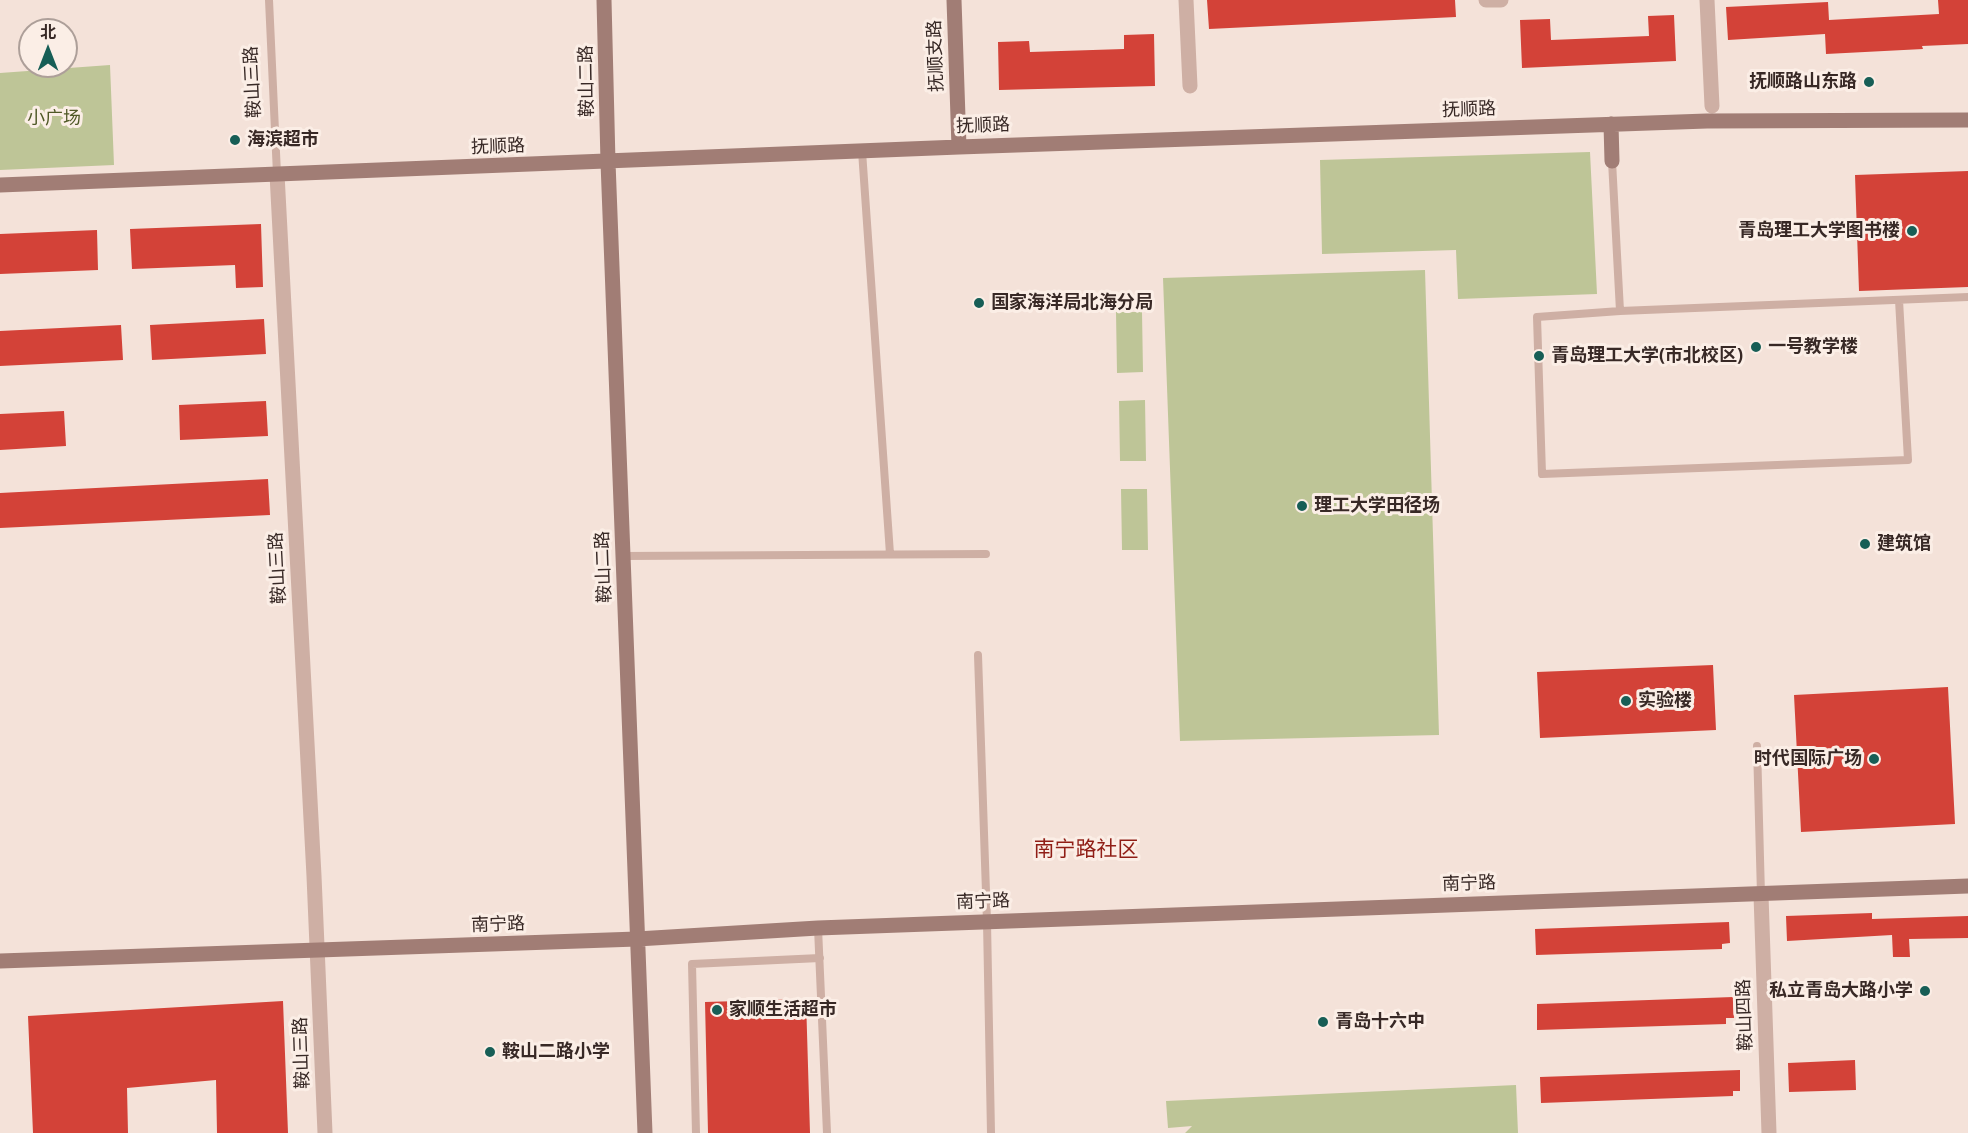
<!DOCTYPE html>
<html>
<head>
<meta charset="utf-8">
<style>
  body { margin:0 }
  #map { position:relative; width:1968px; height:1133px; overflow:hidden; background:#f4e2d9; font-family:"Noto Sans","Noto Sans SC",sans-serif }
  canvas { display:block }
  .north { position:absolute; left:18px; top:18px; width:60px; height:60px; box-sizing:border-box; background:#fbeee6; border:2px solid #ad9f99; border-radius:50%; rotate:0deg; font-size:16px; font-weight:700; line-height:24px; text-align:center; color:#382926 }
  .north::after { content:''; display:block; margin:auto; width:21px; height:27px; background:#175e56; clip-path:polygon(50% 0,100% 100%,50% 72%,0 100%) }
</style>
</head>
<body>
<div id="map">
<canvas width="1968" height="1133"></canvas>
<div class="north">北</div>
</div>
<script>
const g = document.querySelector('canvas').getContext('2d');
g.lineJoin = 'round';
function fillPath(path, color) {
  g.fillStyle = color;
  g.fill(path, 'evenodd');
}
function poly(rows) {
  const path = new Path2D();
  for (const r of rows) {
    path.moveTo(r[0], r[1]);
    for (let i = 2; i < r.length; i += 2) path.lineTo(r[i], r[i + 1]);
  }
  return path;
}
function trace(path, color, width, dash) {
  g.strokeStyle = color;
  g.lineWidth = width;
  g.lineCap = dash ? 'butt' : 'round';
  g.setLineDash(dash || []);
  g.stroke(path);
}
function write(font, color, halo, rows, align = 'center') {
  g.font = font + ' "Noto Sans","Noto Sans SC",sans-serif';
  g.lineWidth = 6;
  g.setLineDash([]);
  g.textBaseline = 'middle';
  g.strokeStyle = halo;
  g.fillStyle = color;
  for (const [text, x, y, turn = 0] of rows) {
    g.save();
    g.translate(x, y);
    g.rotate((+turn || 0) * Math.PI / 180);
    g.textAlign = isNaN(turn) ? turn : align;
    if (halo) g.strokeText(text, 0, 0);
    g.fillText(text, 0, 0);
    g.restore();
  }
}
fillPath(poly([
  [110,65,114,165,0,170,0,73],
  [1590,152,1597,294,1458,299,1456,250,1322,254,1320,160],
  [1425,270,1439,735,1180,741,1163,278],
  [1116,312,1142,312,1143,372,1117,373],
  [1145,400,1146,461,1120,461,1119,401],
  [1121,489,1147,489,1148,550,1122,550],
  [1516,1085,1518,1133,1185,1133,1192,1126,1168,1128,1166,1101]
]), '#bec597');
fillPath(poly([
  [1207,0,1455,0,1456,17,1209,29],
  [1938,0,1968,0,1968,44,1922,46,1923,49,1826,54,1825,34,1728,40,1726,7,1828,2,1829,20,1939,14],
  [1674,15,1676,61,1522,68,1520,20,1550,19,1551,40,1649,36,1648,16],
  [1154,34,1155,86,999,90,998,42,1029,41,1030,52,1124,49,1124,35],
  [1968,171,1968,287,1859,291,1855,175],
  [261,224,263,287,236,288,235,265,132,269,130,229],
  [97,230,98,270,0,274,0,234],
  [264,319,266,354,152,360,150,325],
  [121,325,123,360,0,366,0,331],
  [266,401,268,436,180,440,179,405],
  [64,411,66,446,0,450,0,414],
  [268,479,270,515,0,528,0,493],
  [1713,665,1716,730,1540,738,1537,672],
  [1948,687,1955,824,1801,832,1794,695],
  [1872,913,1872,919,1968,916,1968,938,1909,939,1910,957,1893,957,1892,935,1787,941,1786,916],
  [1729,922,1730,943,1722,944,1722,949,1536,955,1535,929],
  [1733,997,1734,1018,1726,1018,1726,1024,1537,1030,1537,1004],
  [806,999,810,1133,708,1133,705,1002],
  [283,1001,288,1133,217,1133,216,1080,127,1088,128,1133,33,1133,28,1016],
  [1855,1060,1856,1090,1789,1092,1788,1063],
  [1740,1070,1740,1091,1733,1091,1733,1096,1541,1103,1540,1077]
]), '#d34238');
trace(poly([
  [269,0,277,174],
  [862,151,890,554],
  [1612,161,1620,311,1968,297],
  [1620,311,1537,317,1542,474,1908,460,1899,300],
  [623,556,986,554],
  [978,655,987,922,991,1133],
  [1757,746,1761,895],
  [818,928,827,1133],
  [696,1133,692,964,820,958]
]), '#ceafa4', 8);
trace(poly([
  [1186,0,1190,86],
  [1486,0,1501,0],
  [1707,0,1712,106],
  [277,174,314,876,325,1133],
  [1761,895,1769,1133]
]), '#ceafa4', 15);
trace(poly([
  [604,0,608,162,645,1133],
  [954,0,959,147],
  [1611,124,1612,161],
  [0,185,959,147,1707,121,1968,120],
  [0,961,637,939,818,928,1968,886]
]), '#a17d75', 15);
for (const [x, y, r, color] of [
  [1869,82,6,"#175e56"],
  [235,140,6,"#175e56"],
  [1912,231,6,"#175e56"],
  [979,303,6,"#175e56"],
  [1756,347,6,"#175e56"],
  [1539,356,6,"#175e56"],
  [1302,506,6,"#175e56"],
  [1865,544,6,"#175e56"],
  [1626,701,6,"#175e56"],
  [1874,759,6,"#175e56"],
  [1925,991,6,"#175e56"],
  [717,1010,6,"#175e56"],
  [1323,1022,6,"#175e56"],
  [490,1052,6,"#175e56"]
]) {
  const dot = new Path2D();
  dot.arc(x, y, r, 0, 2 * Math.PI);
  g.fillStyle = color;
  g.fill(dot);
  trace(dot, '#fbeee6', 2);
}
write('18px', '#382926', '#fbeee6', [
  ["抚顺支路",936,56,-92],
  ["鞍山二路",587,81,-91],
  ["鞍山三路",253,82,-93],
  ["抚顺路",1469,110,-2],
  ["抚顺路",983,126,-2],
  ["抚顺路",498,147,-2],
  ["鞍山二路",604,567,-92],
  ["鞍山三路",278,568,-93],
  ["南宁路",1469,884,-2],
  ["南宁路",983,902,-2],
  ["南宁路",498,925,-2],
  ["鞍山四路",1745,1015,-92],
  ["鞍山三路",302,1053,-92]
]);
write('bold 18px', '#382926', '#fbeee6', [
  ["抚顺路山东路",1857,82,"right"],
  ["海滨超市",247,140],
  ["青岛理工大学图书楼",1900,231,"right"],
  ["国家海洋局北海分局",991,303],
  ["一号教学楼",1768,347],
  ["青岛理工大学(市北校区)",1551,356],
  ["理工大学田径场",1314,506],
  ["建筑馆",1877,544],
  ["实验楼",1638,701],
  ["时代国际广场",1862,759,"right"],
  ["私立青岛大路小学",1913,991,"right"],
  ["家顺生活超市",729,1010],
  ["青岛十六中",1335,1022],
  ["鞍山二路小学",502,1052]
], 'left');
write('18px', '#505927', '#fbeee6', [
  ["小广场",54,119]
]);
write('21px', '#901e16', '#fbeee6', [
  ["南宁路社区",1086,850]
]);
</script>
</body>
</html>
